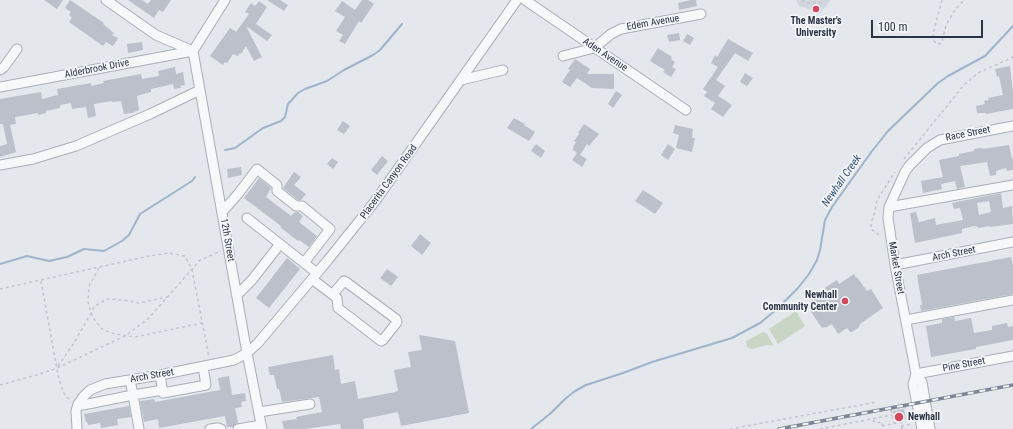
<!DOCTYPE html>
<html>
<head>
<meta charset="utf-8">
<style>
  body { margin:0 }
  #map { position:relative; width:1013px; height:429px; overflow:hidden; background:#e4e7ec; font-family:"Roboto Condensed",sans-serif }
  canvas { display:block }
  .scale { position:absolute; left:871px; top:20px; width:112px; height:18px; box-sizing:border-box; border:2px solid #2b3445; border-top:0; padding-left:5px; font-size:12px; line-height:14px; white-space:nowrap; color:#2b3445; -webkit-text-stroke:3px #f4f6f9; paint-order:stroke }
</style>
</head>
<body>
<div id="map">
<canvas width="1013" height="429"></canvas>
<div class="scale">100 m</div>
</div>
<script>
const g = document.querySelector('canvas').getContext('2d');
g.lineJoin = 'round';
function fillPath(path, color) {
  g.fillStyle = color;
  g.fill(path, 'evenodd');
}
function poly(rows) {
  const path = new Path2D();
  for (const r of rows) {
    path.moveTo(r[0], r[1]);
    for (let i = 2; i < r.length; i += 2) path.lineTo(r[i], r[i + 1]);
  }
  return path;
}
function trace(path, color, width, dash) {
  g.strokeStyle = color;
  g.lineWidth = width;
  g.lineCap = dash ? 'butt' : 'round';
  g.setLineDash(dash || []);
  g.stroke(path);
}
function write(font, color, halo, rows, align = 'center') {
  g.font = font + ' "Roboto Condensed",sans-serif';
  g.lineWidth = 3.5;
  g.setLineDash([]);
  g.textBaseline = 'middle';
  g.strokeStyle = halo;
  g.fillStyle = color;
  for (const [text, x, y, turn = 0] of rows) {
    g.save();
    g.translate(x, y);
    g.rotate((+turn || 0) * Math.PI / 180);
    g.textAlign = isNaN(turn) ? turn : align;
    if (halo) g.strokeText(text, 0, 0);
    g.fillText(text, 0, 0);
    g.restore();
  }
}
fillPath(poly([
  [796,0,831,0,820,13,799,6]
]), '#d2d6de');
fillPath(poly([
  [796,311,805,326,778,344,769,329],
  [763,332,767,334,774,346,767,345,752,349,747,347,746,341]
]), '#c9d6c5');
trace(poly([
  [225,150,235,148,263,128,281,121,285,117,288,104,298,93,305,89,327,81,344,70,373,55,380,50,402,24],
  [0,264,27,256,49,261,67,257,84,249,104,251,122,241,129,235,140,214,192,181,195,177],
  [531,429,551,413,565,399,575,391,586,385,623,373,652,362,732,338,760,323,776,310,798,288,809,274,817,260,820,250,825,220,832,207,872,151,888,131,938,83,948,76,985,56,1013,26]
]), '#9fb4cc', 2);
fillPath(poly([
  [44,0,63,0,57,9],
  [70,0,104,23,103,24,114,33,112,35,118,38,113,46,106,42,103,46,69,22,72,18,69,15,71,12,65,8],
  [128,0,142,0,148,4,151,0,171,0,163,12,159,10,154,18],
  [267,0,280,0,288,5,284,11],
  [362,0,368,0,374,4,361,23,359,21,345,44,339,41,343,35,336,31,345,17,335,11,342,1,355,10],
  [691,0,696,0,697,6,679,10,678,3],
  [259,1,267,7,256,24,272,35,267,41,246,26,262,57,254,61,246,46,241,54,240,53,238,56,233,54,227,63,225,62,223,65,210,56,230,28,236,32,249,14,245,12,251,3,255,6],
  [679,33,680,40,669,42,667,35],
  [687,34,694,38,690,45,683,41],
  [728,39,753,53,748,61,735,53,716,80,725,86,718,96,732,105,723,117,711,109,715,103,704,96,707,92,703,89,718,67,711,63,715,55,717,57],
  [142,42,143,50,128,53,127,44],
  [658,48,672,57,671,59,675,62,672,67,676,69,671,77,663,72,665,70,650,61],
  [575,59,590,69,587,74,614,74,614,89,592,88,577,78,570,87,562,82,570,70,568,69],
  [1010,66,1013,93,1013,109,986,114,986,113,977,113,976,106,985,104,984,101,989,100,988,98,1003,95,999,76,997,77,995,69],
  [175,67,176,74,183,72,185,85,180,86,181,88,174,89,173,84,151,89,151,92,137,96,139,110,132,113,124,114,121,101,112,102,112,101,94,104,96,116,88,118,86,107,72,109,71,103,60,105,60,108,46,111,46,113,38,115,38,113,15,117,16,124,10,125,16,152,0,157,0,146,7,144,3,124,0,124,0,99,41,92,42,99,58,95,57,89,91,83,91,86,104,83,103,81,141,74,142,79,159,76,158,71],
  [745,73,753,78,747,86,740,82],
  [616,91,622,95,613,108,608,104],
  [514,118,525,124,524,125,535,132,529,141,507,128],
  [343,121,350,126,344,134,337,130],
  [584,124,599,134,589,146,587,144,580,155,573,150,573,147,576,142,574,141,579,134,578,133],
  [675,125,693,129,692,138,695,138,692,152,676,148,679,135,673,133],
  [536,144,545,151,541,158,531,151],
  [668,144,675,149,668,160,661,155],
  [1009,145,1012,159,1013,159,1013,170,1007,171,1006,168,996,171,996,175,990,176,987,162,960,166,965,187,957,189,955,181,941,184,942,189,923,193,921,181,943,177,939,160,959,156,959,154,974,151,974,149,982,148,982,149],
  [577,153,587,159,582,167,572,160],
  [382,156,388,161,377,175,371,170],
  [332,158,338,162,333,169,327,164],
  [241,167,242,175,228,178,227,169],
  [294,172,301,177,294,185,306,194,301,200,298,200,283,188],
  [259,178,271,188,266,197,291,216,295,212,298,212,303,216,299,222,317,236,309,247,299,240,298,241,280,227,281,226,244,198],
  [643,190,663,203,655,214,635,201],
  [1001,193,1003,208,1012,206,1013,224,990,227,990,226,978,228,978,227,974,226,962,229,962,233,915,243,910,213,916,212,919,222,935,218,936,225,963,220,960,208,954,209,952,203],
  [989,201,991,212,979,215,977,203],
  [420,234,431,243,422,255,411,246],
  [1011,257,1013,266,1013,294,921,311,920,305,922,305,917,275],
  [287,258,300,269,269,308,256,298],
  [387,269,398,277,391,286,380,278],
  [854,274,856,278,857,277,867,291,871,289,883,308,860,324,859,327,852,332,850,332,847,328,838,334,832,324,825,328,825,327,822,328,808,307,814,305,810,298,837,280,839,284],
  [954,317,955,321,971,318,974,333,992,330,992,326,1007,323,1008,327,1013,326,1013,340,976,347,976,349,931,357,926,326,942,323,942,319],
  [419,335,455,341,469,413,401,426,398,412,363,419,364,429,341,429,340,424,305,429,284,429,282,421,297,419,296,417,322,412,319,397,282,402,279,389,277,389,274,375,270,375,268,367,333,355,335,370,339,369,341,384,355,381,358,399,395,392,398,391,394,370,411,367,408,352,422,350],
  [229,376,232,395,245,393,246,401,241,402,242,407,235,408,238,423,233,427,227,427,225,416,159,428,158,419,144,422,140,401,154,399,155,402,220,390,218,378],
  [129,406,131,417,117,419,118,425,101,428,100,423,88,425,87,422,86,422,84,414],
  [904,409,906,419,895,421,893,411]
]), '#bbc0ca');
const minor = poly([
  [106,0,156,35,193,51],
  [525,0,686,110],
  [193,51,247,353,262,429],
  [193,51,225,0],
  [563,56,594,48,611,34,621,29,701,14],
  [0,70,4,67,17,49],
  [461,80,503,70],
  [0,87,193,51],
  [0,165,33,159,76,146,150,114,200,90],
  [889,207,1013,185],
  [222,212,238,194,257,169,277,185,277,191,296,206,302,206,330,229,304,263],
  [280,244,317,273],
  [895,265,1013,242],
  [312,279,337,298,338,308,381,341,383,340,397,322,396,319,346,282,344,281,333,294],
  [237,295,252,280,280,244,247,218],
  [906,320,1013,300],
  [916,374,1013,356],
  [916,374,922,382,930,429],
  [160,375,163,393,206,385,203,367],
  [78,404,83,405,133,395,130,380],
  [259,412,310,404],
  [77,429,76,411,78,404,83,397,90,390,105,384,160,375,234,360,247,353,258,343,328,260,376,200,517,0],
  [139,429,133,395,163,390],
  [210,429,218,428,221,429],
  [238,429,261,425],
  [922,429,913,384,916,374,895,265,888,218,889,207,905,172,909,166,927,148,940,140,1013,126]
]);
trace(minor, '#a9aeb7', 11);
trace(poly([
  [802,0,806,3,819,3,824,0],
  [942,0,933,34,933,40,937,44,940,44,942,41,946,25,955,10,964,0],
  [904,159,964,85,978,73,1013,57],
  [879,235,871,229,871,224,875,211,877,200,895,172],
  [99,268,89,286,88,302,93,318,103,330,115,334,135,337,202,323],
  [41,281,59,380,65,396,71,400],
  [0,289,149,256,169,253,185,256,192,270,209,357],
  [58,366,74,343,95,306,107,299,123,300,139,303,167,297],
  [0,385,40,374,57,368,125,336,148,319,200,260,221,251],
  [891,410,894,423],
  [873,420,875,423,882,422,883,429],
  [882,426,901,422,902,429],
  [901,426,912,424],
  [730,429,877,402],
  [785,429,879,411,909,407],
  [820,429,892,415]
]), '#c2c5cb', 1.5, [3, 3]);
trace(minor, '#f7f8fa', 9);
const rail = poly([
  [779,429,1013,385]
]);
trace(rail, '#7d8696', 3.5);
trace(rail, '#f4f6f9', 2, [6]);
for (const [x, y, r, color] of [
  [816,9,4,"#d1495b"],
  [845,301,4,"#d1495b"],
  [899,417,5,"#d1495b"]
]) {
  const dot = new Path2D();
  dot.arc(x, y, r, 0, 2 * Math.PI);
  g.fillStyle = color;
  g.fill(dot);
  trace(dot, '#f4f6f9', 1.5);
}
write('bold 10px', '#2b3445', '#f4f6f9', [
  ["The Master's",816,21],
  ["University",816,33],
  ["Newhall",837,295,"right"],
  ["Community Center",837,307,"right"],
  ["Newhall",908,417,"left"]
]);
write('10px', '#2b3445', '#f4f6f9', [
  ["Edem Avenue",653,23,-10],
  ["Aden Avenue",605,55,34],
  ["Alderbrook Drive",97,69,-11],
  ["Race Street",968,134,-11],
  ["Placerita Canyon Road",389,182,-54],
  ["12th Street",227,240,80],
  ["Arch Street",954,254,-11],
  ["Market Street",896,268,80],
  ["Pine Street",964,365,-11],
  ["Arch Street",152,376,-10]
]);
write('italic 11px', '#34527a', '#f4f6f9', [
  ["Newhall Creek",842,181,-55]
]);
</script>
</body>
</html>
